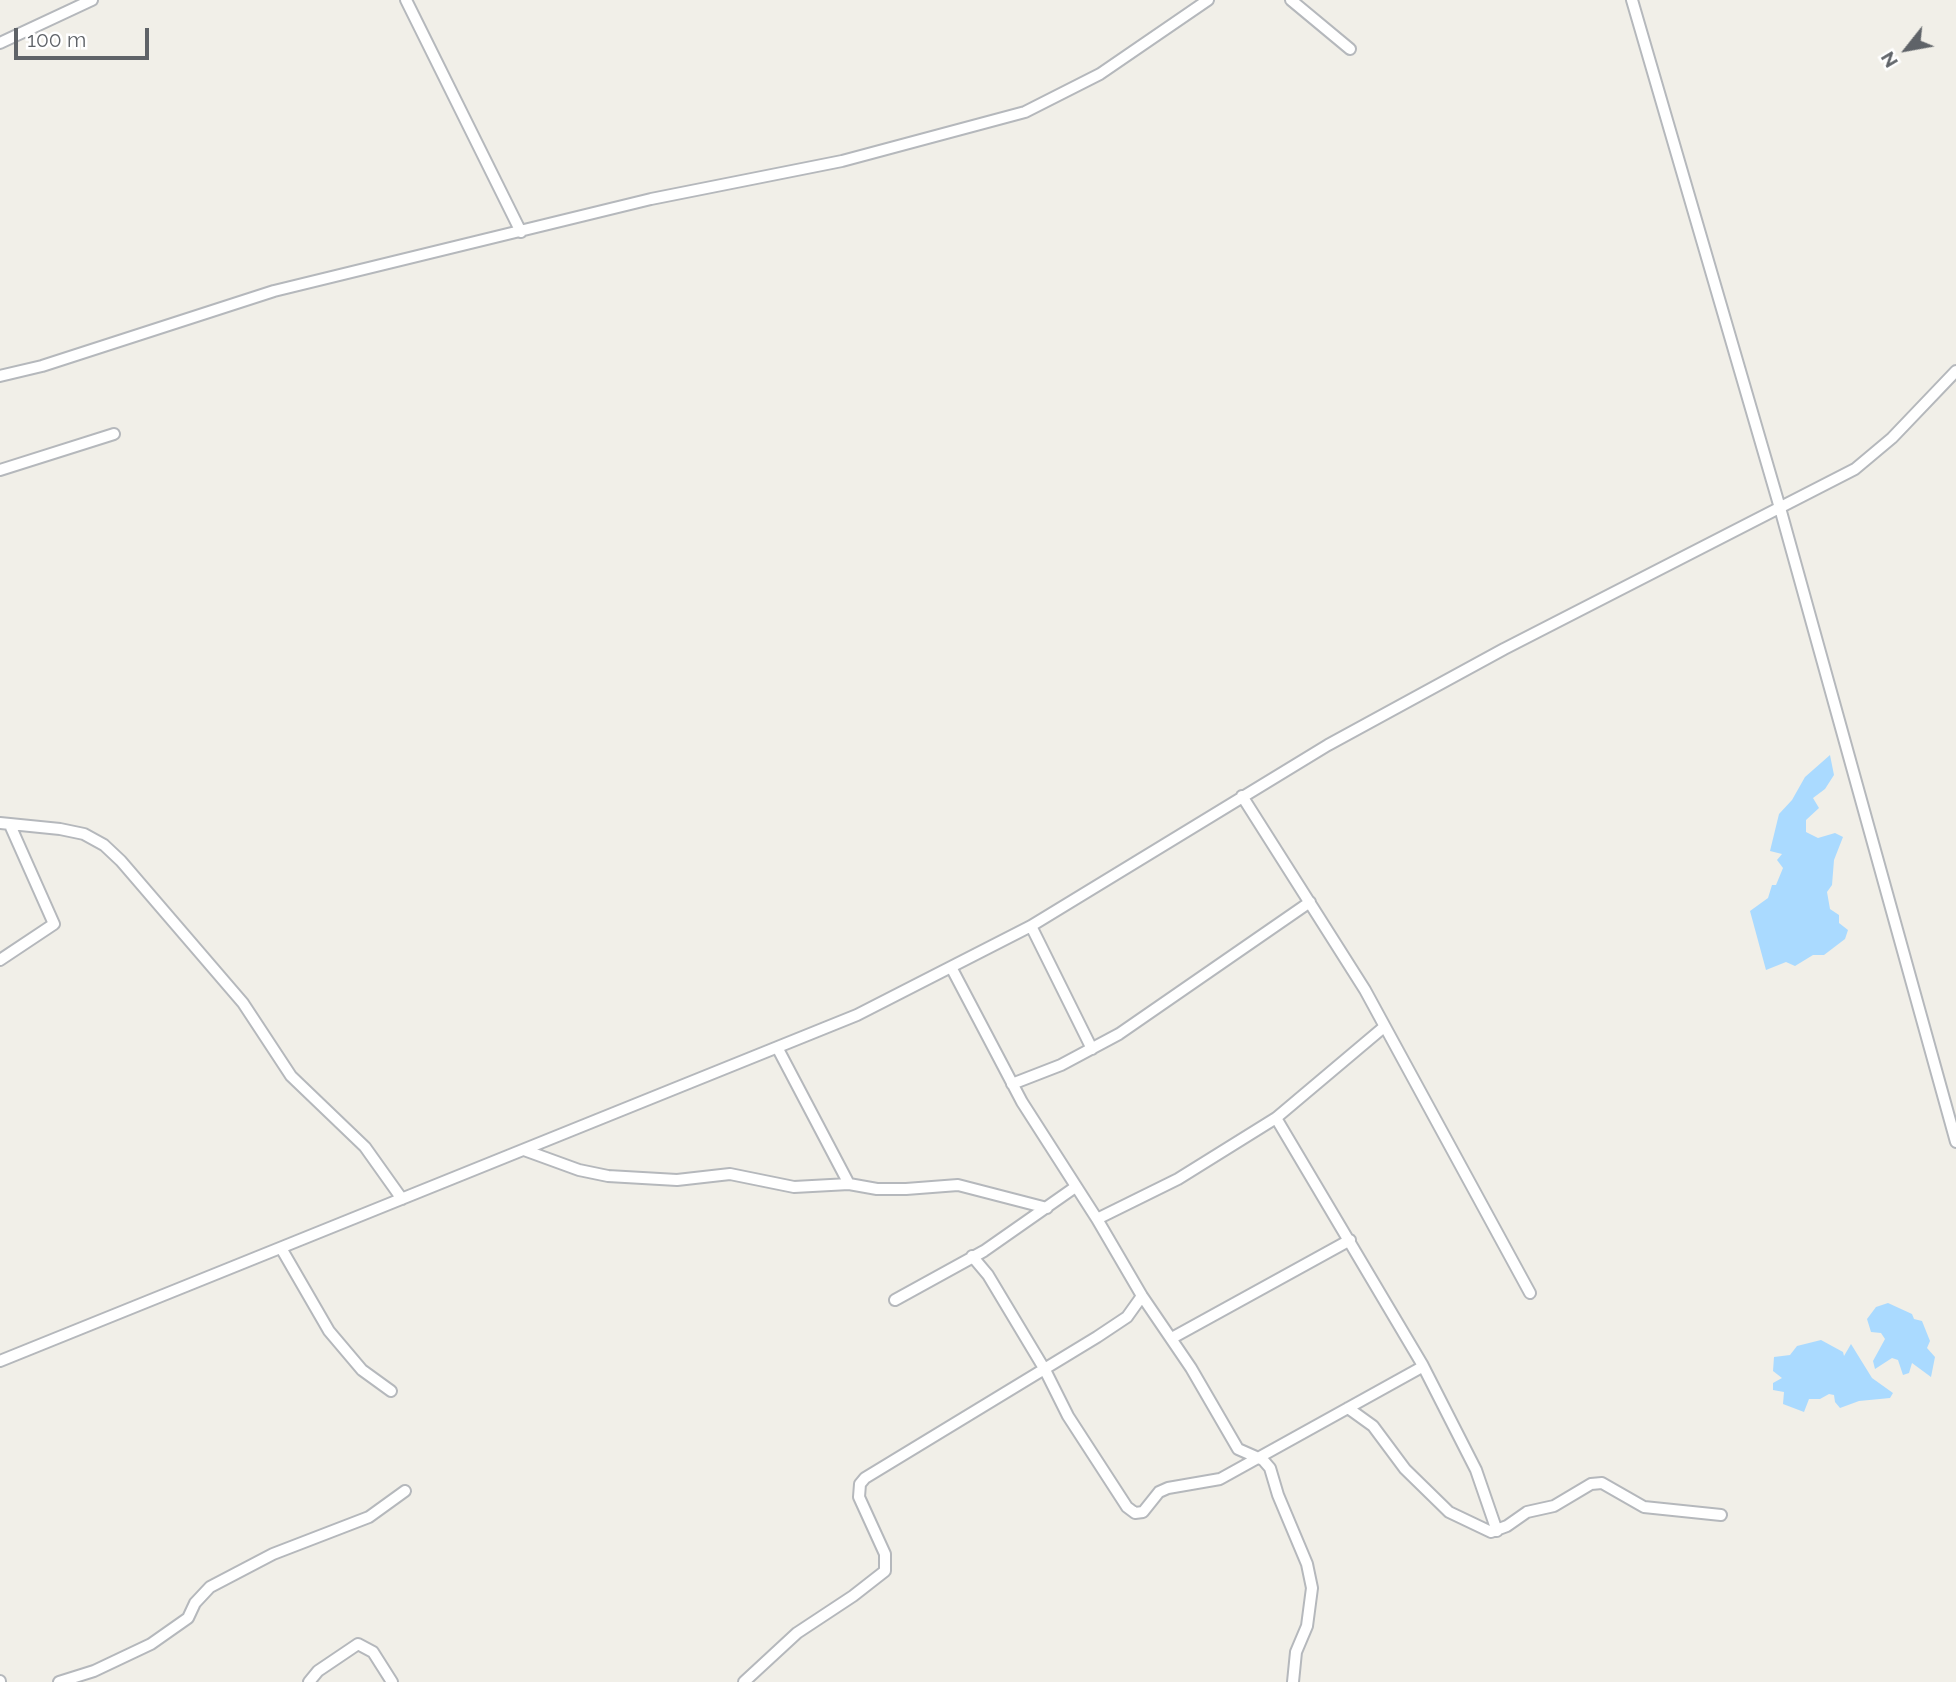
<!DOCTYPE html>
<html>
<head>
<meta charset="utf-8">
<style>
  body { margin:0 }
  #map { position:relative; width:1956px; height:1682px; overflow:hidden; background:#f1efe8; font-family:Raleway,sans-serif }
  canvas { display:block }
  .north { position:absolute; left:1872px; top:14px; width:70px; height:70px; -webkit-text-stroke:5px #fff; paint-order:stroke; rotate:239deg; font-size:19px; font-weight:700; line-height:28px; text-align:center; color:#5f6368 }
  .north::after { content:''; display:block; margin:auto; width:24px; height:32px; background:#5f6368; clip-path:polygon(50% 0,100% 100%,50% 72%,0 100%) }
  .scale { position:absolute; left:14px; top:28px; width:135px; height:32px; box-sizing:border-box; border:4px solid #5f6368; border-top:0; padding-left:9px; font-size:21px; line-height:24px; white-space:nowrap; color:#5f6368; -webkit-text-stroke:5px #fff; paint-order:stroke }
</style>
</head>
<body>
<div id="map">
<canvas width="1956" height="1682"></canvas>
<div class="north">N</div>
<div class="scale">100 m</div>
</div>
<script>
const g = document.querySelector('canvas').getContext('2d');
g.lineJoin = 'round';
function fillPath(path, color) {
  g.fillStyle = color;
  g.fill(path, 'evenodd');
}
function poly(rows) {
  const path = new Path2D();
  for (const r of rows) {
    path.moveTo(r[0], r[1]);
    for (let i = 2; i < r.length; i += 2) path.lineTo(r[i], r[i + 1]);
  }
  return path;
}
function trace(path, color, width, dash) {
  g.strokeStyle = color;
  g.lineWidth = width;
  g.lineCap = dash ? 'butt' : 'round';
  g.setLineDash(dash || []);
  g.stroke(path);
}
fillPath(poly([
  [1830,755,1834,775,1825,789,1813,798,1819,808,1806,820,1806,832,1818,838,1835,833,1843,837,1834,860,1832,885,1827,892,1830,909,1839,915,1839,923,1848,930,1845,939,1824,955,1813,955,1795,966,1786,962,1766,970,1750,911,1768,898,1772,885,1776,885,1783,868,1777,860,1782,854,1770,851,1779,814,1792,800,1805,777],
  [1888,1303,1912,1314,1914,1319,1922,1321,1930,1341,1927,1348,1935,1357,1931,1377,1912,1363,1909,1373,1903,1375,1898,1360,1892,1358,1875,1369,1873,1361,1885,1339,1881,1333,1871,1332,1867,1319,1876,1307],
  [1821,1340,1843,1352,1844,1356,1851,1344,1872,1378,1893,1393,1890,1398,1859,1401,1840,1408,1835,1402,1834,1395,1829,1394,1820,1399,1809,1399,1804,1412,1783,1404,1784,1392,1773,1390,1773,1383,1782,1378,1773,1371,1774,1357,1790,1355,1797,1346]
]), '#aadaff');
const minor = poly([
  [406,0,521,232],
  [1291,0,1350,49],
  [1632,0,1780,508,1956,1142],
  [0,43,92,0],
  [0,376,42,366,274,291,651,199,842,161,1025,112,1100,74,1208,0],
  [0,470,114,434],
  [1242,796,1365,990,1530,1293],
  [0,823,60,829,84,834,104,845,121,861,243,1003,291,1076,365,1147,402,1199],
  [1031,926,1092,1049],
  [0,960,54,924,10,825],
  [951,967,1022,1102,1097,1219,1142,1296,1191,1368,1238,1449,1263,1460,1270,1468,1278,1495,1307,1564,1312,1588,1307,1626,1296,1652,1293,1682],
  [778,1049,849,1184],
  [1012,1084,1061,1065,1119,1034,1310,902],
  [1276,1118,1422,1364,1476,1470,1497,1531],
  [524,1150,579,1170,608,1176,677,1180,730,1174,794,1187,849,1184,877,1189,906,1189,958,1185,1047,1208],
  [1097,1219,1178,1179,1276,1118,1384,1027],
  [281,1248,329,1331,362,1370,391,1391],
  [972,1256,988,1275,1045,1370,1068,1416,1127,1507,1135,1513,1143,1512,1159,1492,1168,1488,1220,1479,1422,1367],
  [895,1300,984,1251,1074,1188],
  [1172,1338,1350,1240],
  [0,1361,857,1015,1031,926,1328,745,1504,649,1855,469,1892,438,1956,371],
  [1348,1408,1373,1426,1405,1469,1449,1512,1491,1532,1507,1526,1527,1512,1554,1506,1591,1484,1602,1483,1644,1507,1721,1515],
  [0,1681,0,1682],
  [59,1682,94,1671,151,1644,188,1618,195,1603,210,1587,273,1554,369,1517,405,1491],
  [309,1682,318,1671,358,1644,373,1652,392,1682],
  [744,1682,797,1633,853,1596,885,1571,885,1554,859,1497,860,1484,865,1478,1097,1337,1127,1317,1142,1296]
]);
trace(minor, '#b5b8bc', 14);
trace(minor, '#fff', 10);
</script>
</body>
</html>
